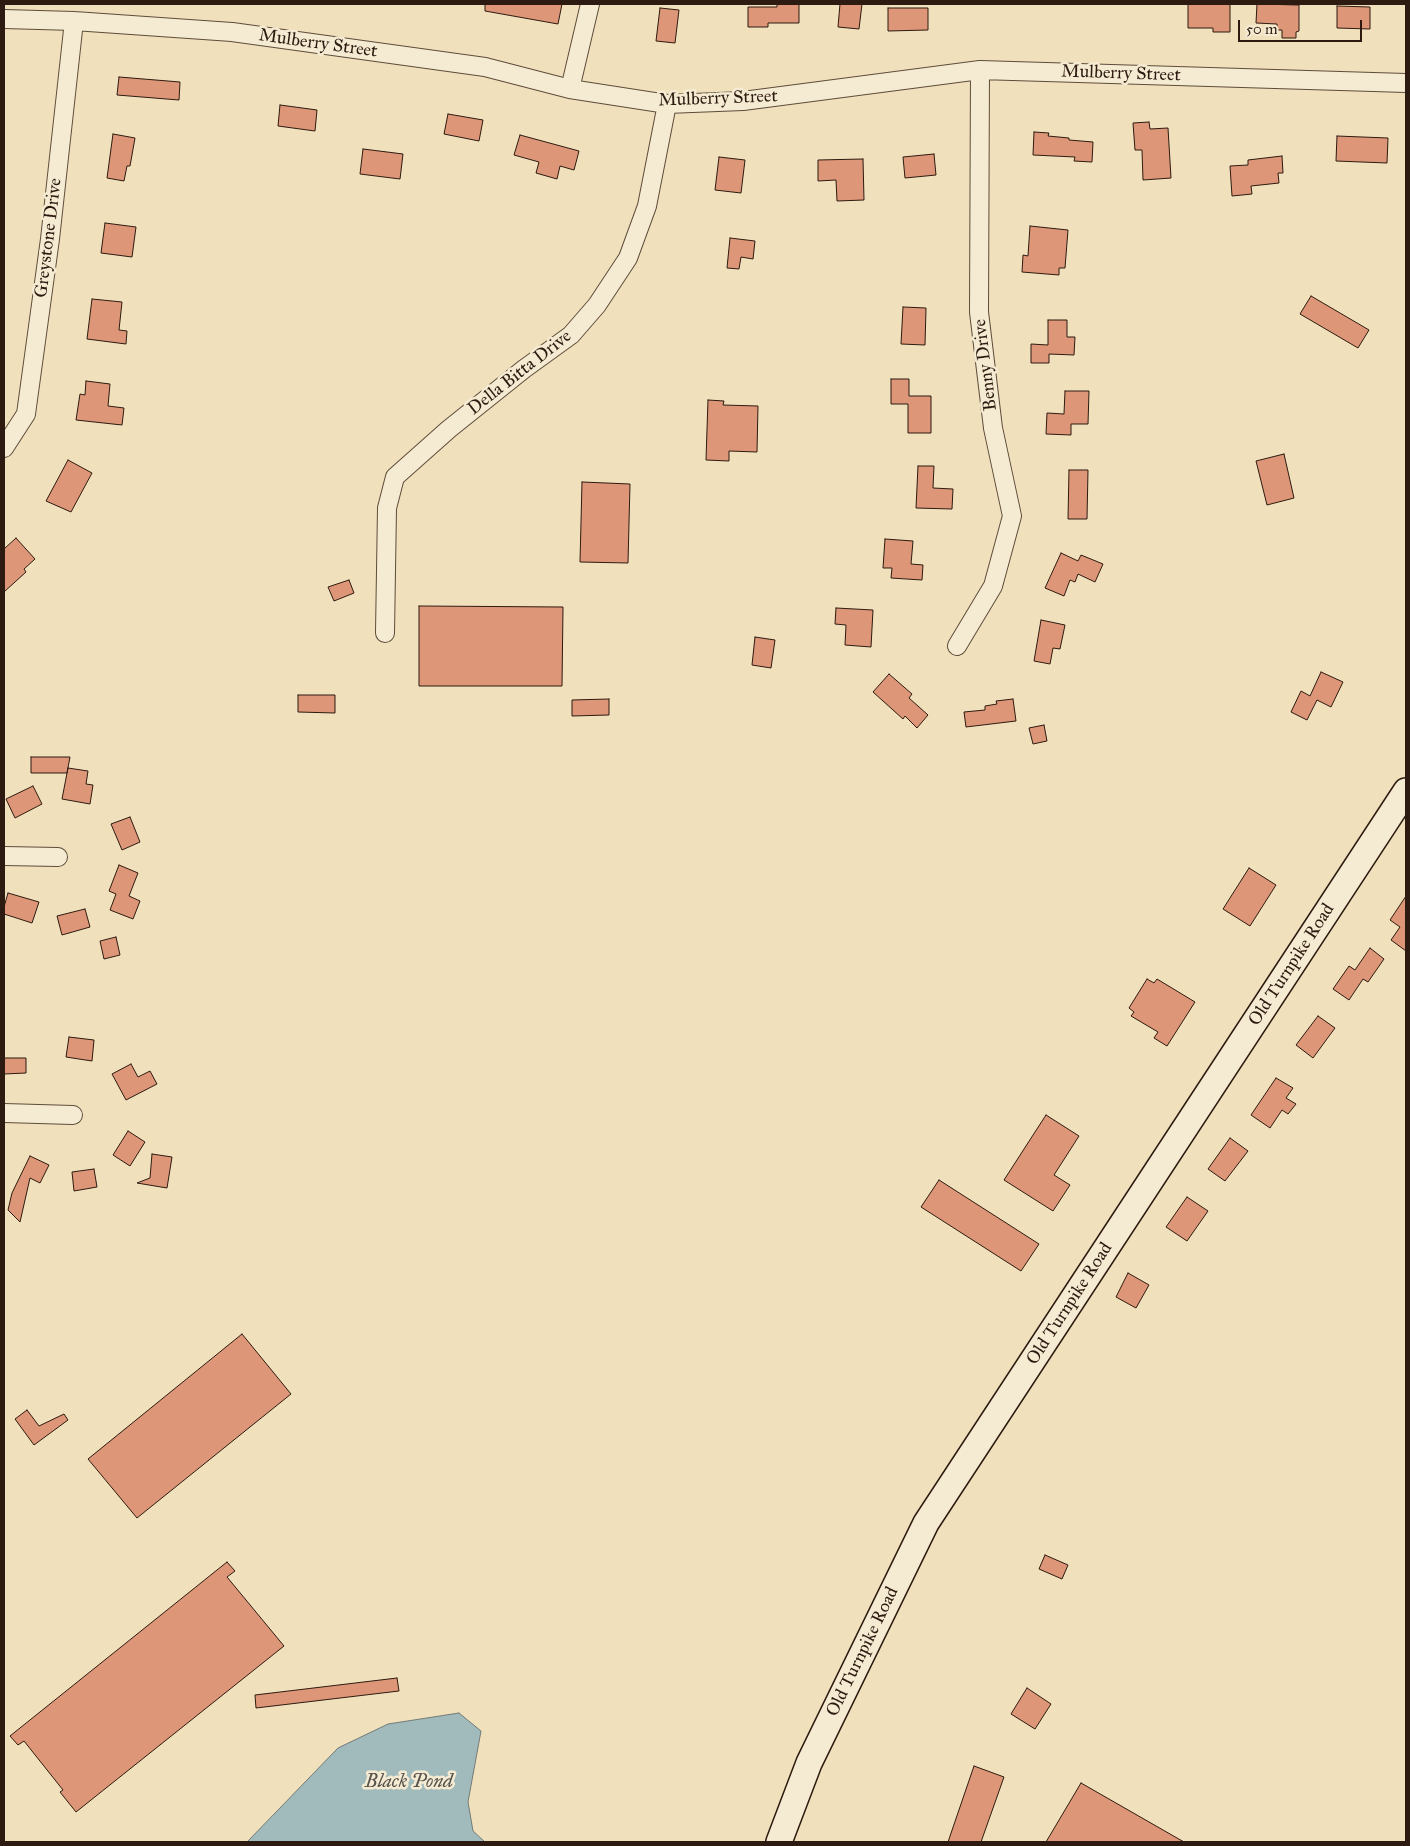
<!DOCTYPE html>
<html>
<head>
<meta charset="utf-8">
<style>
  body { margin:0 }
  #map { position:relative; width:1410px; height:1846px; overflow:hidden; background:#f0e0bb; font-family:"IM FELL Great Primer",serif }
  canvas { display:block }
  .frame { position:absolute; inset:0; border:5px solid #2d1a10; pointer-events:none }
  .scale { position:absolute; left:1238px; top:20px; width:124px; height:22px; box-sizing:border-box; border:2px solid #2d1a10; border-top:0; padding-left:6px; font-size:15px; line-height:18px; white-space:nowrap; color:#2d1a10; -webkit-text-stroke:4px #f5ebd3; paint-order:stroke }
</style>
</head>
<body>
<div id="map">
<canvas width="1410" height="1846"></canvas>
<div class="frame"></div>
<div class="scale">50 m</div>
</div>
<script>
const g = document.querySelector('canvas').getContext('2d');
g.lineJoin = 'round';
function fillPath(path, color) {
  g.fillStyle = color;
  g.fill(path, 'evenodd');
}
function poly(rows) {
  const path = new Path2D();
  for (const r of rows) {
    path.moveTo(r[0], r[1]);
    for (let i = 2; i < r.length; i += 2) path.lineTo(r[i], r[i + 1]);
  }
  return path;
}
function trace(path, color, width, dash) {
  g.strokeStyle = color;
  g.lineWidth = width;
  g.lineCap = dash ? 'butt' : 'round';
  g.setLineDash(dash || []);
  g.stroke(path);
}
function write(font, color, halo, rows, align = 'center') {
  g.font = font + ' "IM FELL Great Primer",serif';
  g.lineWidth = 5;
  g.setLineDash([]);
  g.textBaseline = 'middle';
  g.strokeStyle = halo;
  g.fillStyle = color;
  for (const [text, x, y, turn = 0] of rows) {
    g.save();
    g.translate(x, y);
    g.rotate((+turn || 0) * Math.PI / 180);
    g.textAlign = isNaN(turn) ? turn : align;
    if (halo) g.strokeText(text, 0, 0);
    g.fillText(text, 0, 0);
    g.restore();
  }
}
const water = poly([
  [459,1713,481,1731,468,1802,473,1831,485,1842,247,1842,338,1748,388,1724,459,1713]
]);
fillPath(water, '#a1babc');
trace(water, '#737a77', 1);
const building = poly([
  [485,4,562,4,558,24,485,11,485,4],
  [777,4,799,4,799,23,768,23,768,27,748,27,748,7,777,7,777,4],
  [840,4,862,4,859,29,838,27,840,4],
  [1188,4,1230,4,1230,32,1213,32,1213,28,1188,28,1188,4],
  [1257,4,1299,5,1299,31,1296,32,1296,38,1282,38,1282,30,1277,30,1277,24,1256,23,1257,4],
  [1337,6,1370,7,1370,29,1337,28,1337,6],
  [660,8,679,10,675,43,656,41,660,8],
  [888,8,928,8,928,30,888,31,888,8],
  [119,77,180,82,179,100,117,95,119,77],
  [280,105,317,110,315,131,278,126,280,105],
  [448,114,483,120,479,141,444,134,448,114],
  [1149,122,1150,129,1168,128,1171,178,1143,180,1142,150,1135,150,1133,123,1149,122],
  [1034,132,1049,133,1048,136,1069,138,1069,140,1093,142,1092,162,1074,161,1075,157,1033,155,1034,132],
  [113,134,135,138,130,166,127,166,124,181,107,178,113,134],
  [520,135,579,151,574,170,560,166,557,179,536,173,539,162,514,155,520,135],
  [1337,136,1388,138,1387,163,1336,161,1337,136],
  [363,149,403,154,400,179,360,174,363,149],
  [934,154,936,175,905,178,903,157,934,154],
  [1282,156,1283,173,1278,173,1279,183,1251,186,1252,194,1232,196,1230,166,1248,165,1248,160,1282,156],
  [719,157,745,160,741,193,715,190,719,157],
  [863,159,864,200,837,201,836,180,818,181,818,160,863,159],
  [105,223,136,227,132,257,101,253,105,223],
  [1030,226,1068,230,1065,268,1059,268,1059,275,1022,272,1023,255,1028,256,1030,226],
  [730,238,755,241,753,259,741,257,739,269,727,268,730,238],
  [1311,296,1369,330,1358,348,1300,314,1311,296],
  [92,299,122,302,119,330,127,331,126,344,87,339,92,299],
  [903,307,926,308,925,345,901,344,903,307],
  [1048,320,1067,320,1067,337,1075,337,1074,355,1049,354,1049,363,1031,363,1031,344,1048,345,1048,320],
  [891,379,909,379,909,396,931,396,931,433,908,433,908,404,891,404,891,379],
  [86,381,110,384,108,406,124,408,122,425,76,420,80,394,85,395,86,381],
  [1065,391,1089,391,1088,424,1071,424,1071,435,1046,434,1047,413,1064,414,1065,391],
  [708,400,724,401,723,405,758,406,757,452,729,451,729,461,706,460,708,400],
  [1284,454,1294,498,1267,505,1256,461,1284,454],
  [68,460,92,473,71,512,46,501,68,460],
  [918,466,934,466,933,488,953,489,952,509,916,508,918,466],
  [1069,470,1088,470,1087,519,1068,519,1069,470],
  [582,482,630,484,628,563,580,562,582,482],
  [16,538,35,559,24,569,26,572,4,592,4,549,16,538],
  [885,539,913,541,911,564,923,565,922,580,891,578,892,568,883,568,885,539],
  [1061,553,1078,561,1081,555,1103,564,1095,582,1078,574,1075,582,1070,580,1064,596,1045,588,1061,553],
  [349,580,354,593,334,601,328,587,349,580],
  [419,606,563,607,562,686,419,686,419,606],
  [836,608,873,610,871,647,845,645,846,625,835,624,836,608],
  [1041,620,1065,625,1060,649,1053,648,1050,664,1034,661,1041,620],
  [755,637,775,640,771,668,752,665,755,637],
  [1321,672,1343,682,1331,707,1317,700,1307,720,1291,712,1301,691,1310,696,1321,672],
  [889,674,912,694,909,698,928,715,917,728,905,716,903,719,873,692,889,674],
  [298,695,335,695,335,713,298,712,298,695],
  [609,699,609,715,572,716,572,700,609,699],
  [1013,699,1016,721,966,727,964,712,985,710,985,706,997,704,996,701,1013,699],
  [1044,725,1047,741,1033,744,1029,728,1044,725],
  [31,757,70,757,67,773,31,773,31,757],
  [68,768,88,771,86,784,93,785,90,804,62,799,68,768],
  [33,786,42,804,15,818,6,799,33,786],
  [130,817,140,842,122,850,111,824,130,817],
  [119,865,138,873,129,896,140,901,133,919,110,910,116,894,109,891,119,865],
  [1249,868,1276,885,1250,926,1223,909,1249,868],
  [8,893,39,902,32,923,4,914,4,907,8,893],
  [1406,896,1406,951,1391,940,1400,927,1390,920,1406,896],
  [85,909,90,927,62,935,57,916,85,909],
  [116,937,120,955,104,959,100,941,116,937],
  [1370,948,1384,959,1368,982,1363,979,1349,1000,1333,989,1349,966,1355,970,1370,948],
  [1147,979,1154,983,1157,979,1195,1002,1167,1046,1154,1038,1158,1032,1131,1016,1134,1012,1129,1008,1147,979],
  [1318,1016,1335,1028,1313,1058,1296,1045,1318,1016],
  [69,1037,94,1040,92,1061,66,1057,69,1037],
  [4,1058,26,1058,26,1073,4,1074,4,1058],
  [131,1064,138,1077,150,1071,157,1084,126,1100,112,1074,131,1064],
  [1276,1078,1293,1088,1286,1098,1296,1104,1288,1114,1282,1110,1270,1128,1251,1115,1276,1078],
  [1046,1115,1079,1136,1054,1175,1070,1185,1053,1211,1004,1180,1046,1115],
  [128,1131,145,1142,130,1166,113,1155,128,1131],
  [1230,1138,1248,1151,1225,1181,1208,1169,1230,1138],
  [152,1154,172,1157,167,1188,137,1183,150,1178,152,1154],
  [30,1156,49,1165,40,1183,30,1178,20,1222,8,1210,12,1193,30,1156],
  [94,1169,97,1187,74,1191,72,1172,94,1169],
  [939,1180,1039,1244,1021,1271,921,1207,939,1180],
  [1187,1197,1208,1211,1187,1241,1166,1227,1187,1197],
  [1128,1273,1149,1285,1136,1308,1116,1297,1128,1273],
  [242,1334,291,1394,137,1518,88,1459,242,1334],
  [27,1410,39,1426,64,1414,68,1420,34,1445,15,1419,27,1410],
  [1045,1555,1068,1565,1062,1579,1039,1569,1045,1555],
  [227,1562,235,1571,227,1577,284,1646,76,1812,60,1792,63,1790,24,1741,18,1745,10,1736,227,1562],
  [397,1678,399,1691,256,1708,255,1695,397,1678],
  [1027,1688,1051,1704,1035,1729,1011,1714,1027,1688],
  [974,1766,1004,1777,981,1842,948,1842,974,1766],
  [1081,1783,1184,1842,1046,1842,1081,1783]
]);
fillPath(building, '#dd9677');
trace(building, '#2d1a10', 1);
const street = poly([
  [4,19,74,21,232,32,485,67,570,89,667,104,743,101,980,70,1406,83],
  [570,89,590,4],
  [4,448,26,414,50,239,74,21],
  [385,633,387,508,395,477,449,429,524,369,571,335,597,305,628,258,647,206,667,104],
  [957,646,993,586,1012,516,993,428,979,312,980,70],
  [4,856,58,857],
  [4,1113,73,1115]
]);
const secondary = poly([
  [779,1842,809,1763,926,1523,1406,791]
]);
trace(street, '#5e4c3b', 20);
trace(secondary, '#2d1a10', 28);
trace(street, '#f5ebd3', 18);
trace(secondary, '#f5ebd3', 25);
write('18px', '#2d1a10', '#f5ebd3', [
  ["Mulberry Street",318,44,8],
  ["Mulberry Street",1121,74,2],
  ["Mulberry Street",718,99,-2],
  ["Greystone Drive",49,238,-83],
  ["Benny Drive",986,365,-97],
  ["Della Bitta Drive",520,373,-38],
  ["Old Turnpike Road",1292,965,-57],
  ["Old Turnpike Road",1070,1304,-57],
  ["Old Turnpike Road",863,1652,-64]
]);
write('italic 19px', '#56524c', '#f5ebd3', [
  ["Black Pond",409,1782]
]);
</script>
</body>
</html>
